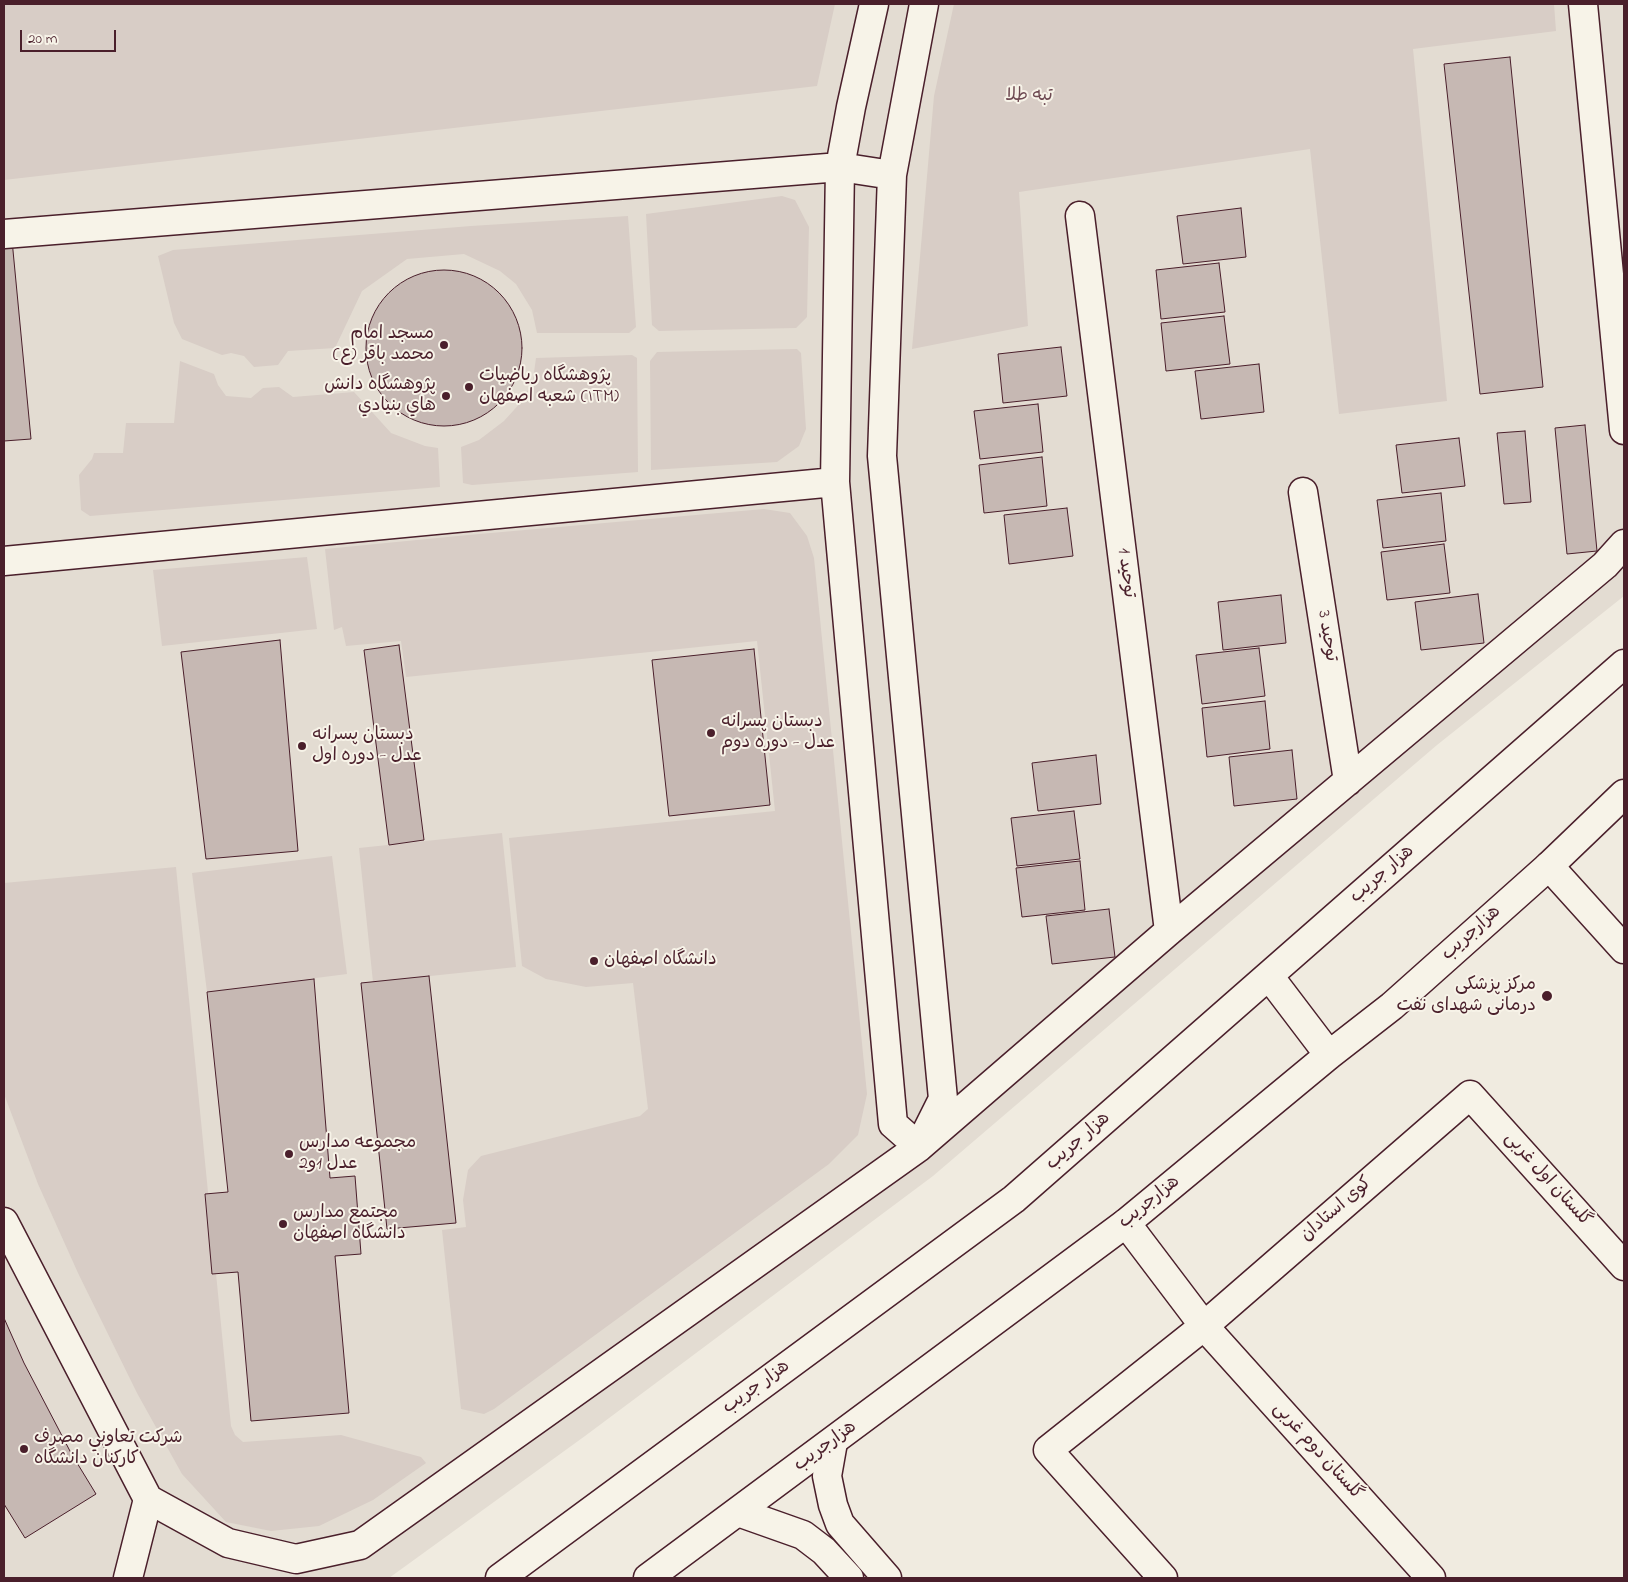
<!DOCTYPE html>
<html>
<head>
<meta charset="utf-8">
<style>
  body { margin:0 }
  #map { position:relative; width:1628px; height:1582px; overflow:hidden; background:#f0ebe0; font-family:"Indie Flower",sans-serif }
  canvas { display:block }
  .frame { position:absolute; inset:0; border:5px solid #4a1f2b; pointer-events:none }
  .scale { position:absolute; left:20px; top:30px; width:96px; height:22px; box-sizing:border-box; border:2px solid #4a1f2b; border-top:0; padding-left:6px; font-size:15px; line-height:18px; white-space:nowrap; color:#4a1f2b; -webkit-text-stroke:4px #f7f3e8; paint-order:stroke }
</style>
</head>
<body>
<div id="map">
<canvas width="1628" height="1582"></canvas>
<div class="frame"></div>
<div class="scale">20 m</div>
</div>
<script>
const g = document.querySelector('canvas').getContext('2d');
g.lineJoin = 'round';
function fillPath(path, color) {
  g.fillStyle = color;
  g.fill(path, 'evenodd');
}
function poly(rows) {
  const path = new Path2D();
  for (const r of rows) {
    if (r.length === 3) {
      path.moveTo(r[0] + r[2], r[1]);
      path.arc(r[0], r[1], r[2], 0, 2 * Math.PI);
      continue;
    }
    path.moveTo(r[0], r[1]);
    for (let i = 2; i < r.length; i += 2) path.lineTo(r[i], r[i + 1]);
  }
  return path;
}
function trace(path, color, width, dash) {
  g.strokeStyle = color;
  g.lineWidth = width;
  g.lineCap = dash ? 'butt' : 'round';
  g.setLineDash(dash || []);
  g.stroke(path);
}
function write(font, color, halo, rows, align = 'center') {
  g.font = font + ' "Indie Flower","Playpen Sans Arabic",sans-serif';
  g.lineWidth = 4;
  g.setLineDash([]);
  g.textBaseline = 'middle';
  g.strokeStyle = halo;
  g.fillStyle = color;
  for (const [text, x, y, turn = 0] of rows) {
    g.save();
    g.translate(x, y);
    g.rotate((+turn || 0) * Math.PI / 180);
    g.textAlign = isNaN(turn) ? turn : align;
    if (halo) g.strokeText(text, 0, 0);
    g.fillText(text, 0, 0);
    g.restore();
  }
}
fillPath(poly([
  [4,4,1624,4,1624,596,1437,745,933,1176,585,1436,389,1578,4,1578]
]), '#e3dcd2');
fillPath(poly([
  [4,4,835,4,817,86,4,180],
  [954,4,1554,4,1556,31,1413,49,1447,401,1339,414,1310,149,1019,192,1028,326,912,349,934,96],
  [782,196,795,200,809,227,807,317,796,328,659,331,652,325,646,214],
  [628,216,636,327,629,333,537,333,532,310,516,284,500,271,464,254,407,259,362,291,335,348,288,351,278,365,254,367,244,356,231,353,222,355,182,339,174,323,158,256,173,250,471,226],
  [797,349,801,353,806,429,799,446,777,462,651,470,650,361,657,352],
  [632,355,637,358,638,472,472,485,463,483,461,447,479,440,504,421,523,400,533,380,536,358],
  [180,361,214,374,218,385,226,396,251,398,263,388,279,387,293,397,354,392,391,433,425,446,438,448,440,487,90,516,81,510,79,475,92,459,94,453,123,453,126,423,174,423],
  [764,509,790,513,807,536,814,558,867,1094,858,1135,829,1164,494,1409,484,1414,461,1409,442,1230,466,1227,463,1200,468,1170,481,1156,640,1116,648,1109,633,983,586,987,546,979,522,966,509,838,775,811,757,641,406,677,401,641,346,646,342,627,334,630,325,549,468,535],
  [307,557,317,629,162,646,153,570],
  [502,833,516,967,373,982,359,848],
  [332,856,347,974,207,992,192,873],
  [176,867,231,1426,235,1435,243,1442,341,1435,421,1457,426,1463,373,1500,319,1526,271,1531,226,1522,182,1474,137,1393,78,1273,38,1184,4,1094,4,883]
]), '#d8cdc6');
const building = poly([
  [1510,57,1543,387,1480,394,1444,64,1510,57],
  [1241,208,1246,257,1183,264,1177,216,1241,208],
  [12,240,31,439,4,441,4,241,12,240],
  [1219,263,1225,312,1161,319,1156,270,1219,263],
  [444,348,78],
  [1224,316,1230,364,1166,371,1161,323,1224,316],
  [1061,347,1067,396,1003,403,998,354,1061,347],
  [1259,364,1264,412,1201,419,1195,371,1259,364],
  [1038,404,1043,452,980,459,974,411,1038,404],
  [1585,425,1597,551,1567,554,1555,428,1585,425],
  [1525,431,1531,502,1504,504,1497,433,1525,431],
  [1459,438,1465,486,1402,493,1396,445,1459,438],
  [1042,457,1047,506,984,513,979,465,1042,457],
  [1441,493,1446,541,1383,548,1377,500,1441,493],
  [1067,508,1073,556,1009,564,1004,515,1067,508],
  [1444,544,1450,593,1387,600,1381,552,1444,544],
  [1478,594,1484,643,1421,650,1415,602,1478,594],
  [1281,595,1286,643,1223,650,1218,602,1281,595],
  [280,640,298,851,206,859,181,652,280,640],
  [399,645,424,840,389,845,364,650,399,645],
  [1259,648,1265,696,1202,704,1196,655,1259,648],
  [754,649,770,805,669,816,652,660,754,649],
  [1265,701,1270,749,1207,757,1202,708,1265,701],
  [1292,750,1297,799,1234,806,1229,757,1292,750],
  [1096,755,1101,804,1038,811,1032,763,1096,755],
  [1074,811,1080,859,1017,866,1011,818,1074,811],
  [1080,861,1085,910,1022,917,1016,868,1080,861],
  [1109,909,1115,957,1052,964,1046,916,1109,909],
  [429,976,456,1223,387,1229,361,983,429,976],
  [314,979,330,1178,355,1176,361,1254,335,1256,349,1413,251,1421,238,1272,212,1274,205,1194,228,1192,207,992,314,979],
  [4,1318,24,1363,71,1453,96,1494,25,1538,4,1504,4,1318]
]);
fillPath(building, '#c6b8b3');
trace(building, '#4a1f2b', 1);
const minor = poly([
  [874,4,851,107,840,167,835,482,893,1124,919,1147],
  [1583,4,1624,430],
  [1080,216,1169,931],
  [4,234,840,167,892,175],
  [1303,492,1348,781],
  [4,561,835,482],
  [1549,866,1624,949],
  [924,1137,943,1099,882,456,892,175,924,4],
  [4,1222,148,1499,128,1578],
  [1126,1223,1204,1326,1431,1578],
  [833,1442,827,1476,833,1505,840,1524,887,1578],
  [148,1499,228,1543,296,1559,360,1545,919,1147,1169,931,1605,565,1624,544],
  [738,1512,803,1535,824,1551,849,1578],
  [1163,1578,1048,1450,1204,1326,1470,1095,1624,1266]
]);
const major = poly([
  [1269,976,1329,1055],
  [500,1578,1014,1199,1624,664],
  [648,1578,1126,1223,1329,1055,1392,1006,1549,866,1624,794]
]);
trace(minor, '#4a1f2b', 31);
trace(major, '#4a1f2b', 31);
trace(minor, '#f7f3e8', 28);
trace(major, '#f7f3e8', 28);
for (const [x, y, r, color] of [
  [444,345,5,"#4a1f2b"],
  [469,387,5,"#4a1f2b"],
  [446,396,5,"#4a1f2b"],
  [711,733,5,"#4a1f2b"],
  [302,746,5,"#4a1f2b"],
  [594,961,5,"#4a1f2b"],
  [1547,996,6,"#4a1f2b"],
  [289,1154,5,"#4a1f2b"],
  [283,1224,5,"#4a1f2b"],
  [24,1449,5,"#4a1f2b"]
]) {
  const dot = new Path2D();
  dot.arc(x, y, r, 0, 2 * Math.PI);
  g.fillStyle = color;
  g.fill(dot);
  trace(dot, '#f7f3e8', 2);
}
write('18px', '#6e4a52', '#f7f3e8', [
  ["تبه طلا",1029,97]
]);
write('18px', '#4a1f2b', '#f7f3e8', [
  ["مسجد امام",434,335,"right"],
  ["محمد باقر (ع)",434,356,"right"],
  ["پژوهشگاه رياضيات",479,377],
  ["شعبه اصفهان (ITM)",479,398],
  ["پژوهشگاه دانش",436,386,"right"],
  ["هاي بنيادي",436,407,"right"],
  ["دبستان پسرانه",721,723],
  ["عدل - دوره دوم",721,744],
  ["دبستان پسرانه",312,736],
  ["عدل - دوره اول",312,757],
  ["دانشگاه اصفهان",604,961],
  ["مرکز پزشکی",1536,986,"right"],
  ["درمانی شهدای نفت",1536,1007,"right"],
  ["مجموعه مدارس",299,1144],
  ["عدل 1و2",299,1165],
  ["مجتمع مدارس",293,1214],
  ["دانشگاه اصفهان",293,1235],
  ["شرکت تعاوني مصرف",34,1439],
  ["کارکنان دانشگاه",34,1460]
], 'left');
write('18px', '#4a1f2b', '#f7f3e8', [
  ["توحید 1",1125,573,83],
  ["توحید 3",1326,636,81],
  ["هزار جریب",1383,875,-41],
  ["هزارجریب",1472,934,-42],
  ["هزار جریب",1079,1142,-41],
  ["گلستان اول غربی",1547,1180,48],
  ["هزارجریب",1150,1203,-39],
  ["کوی استادان",1337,1210,-41],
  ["هزار جریب",757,1388,-36],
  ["هزارجریب",826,1447,-36],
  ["گلستان دوم غربی",1317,1452,48]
]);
</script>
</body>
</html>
